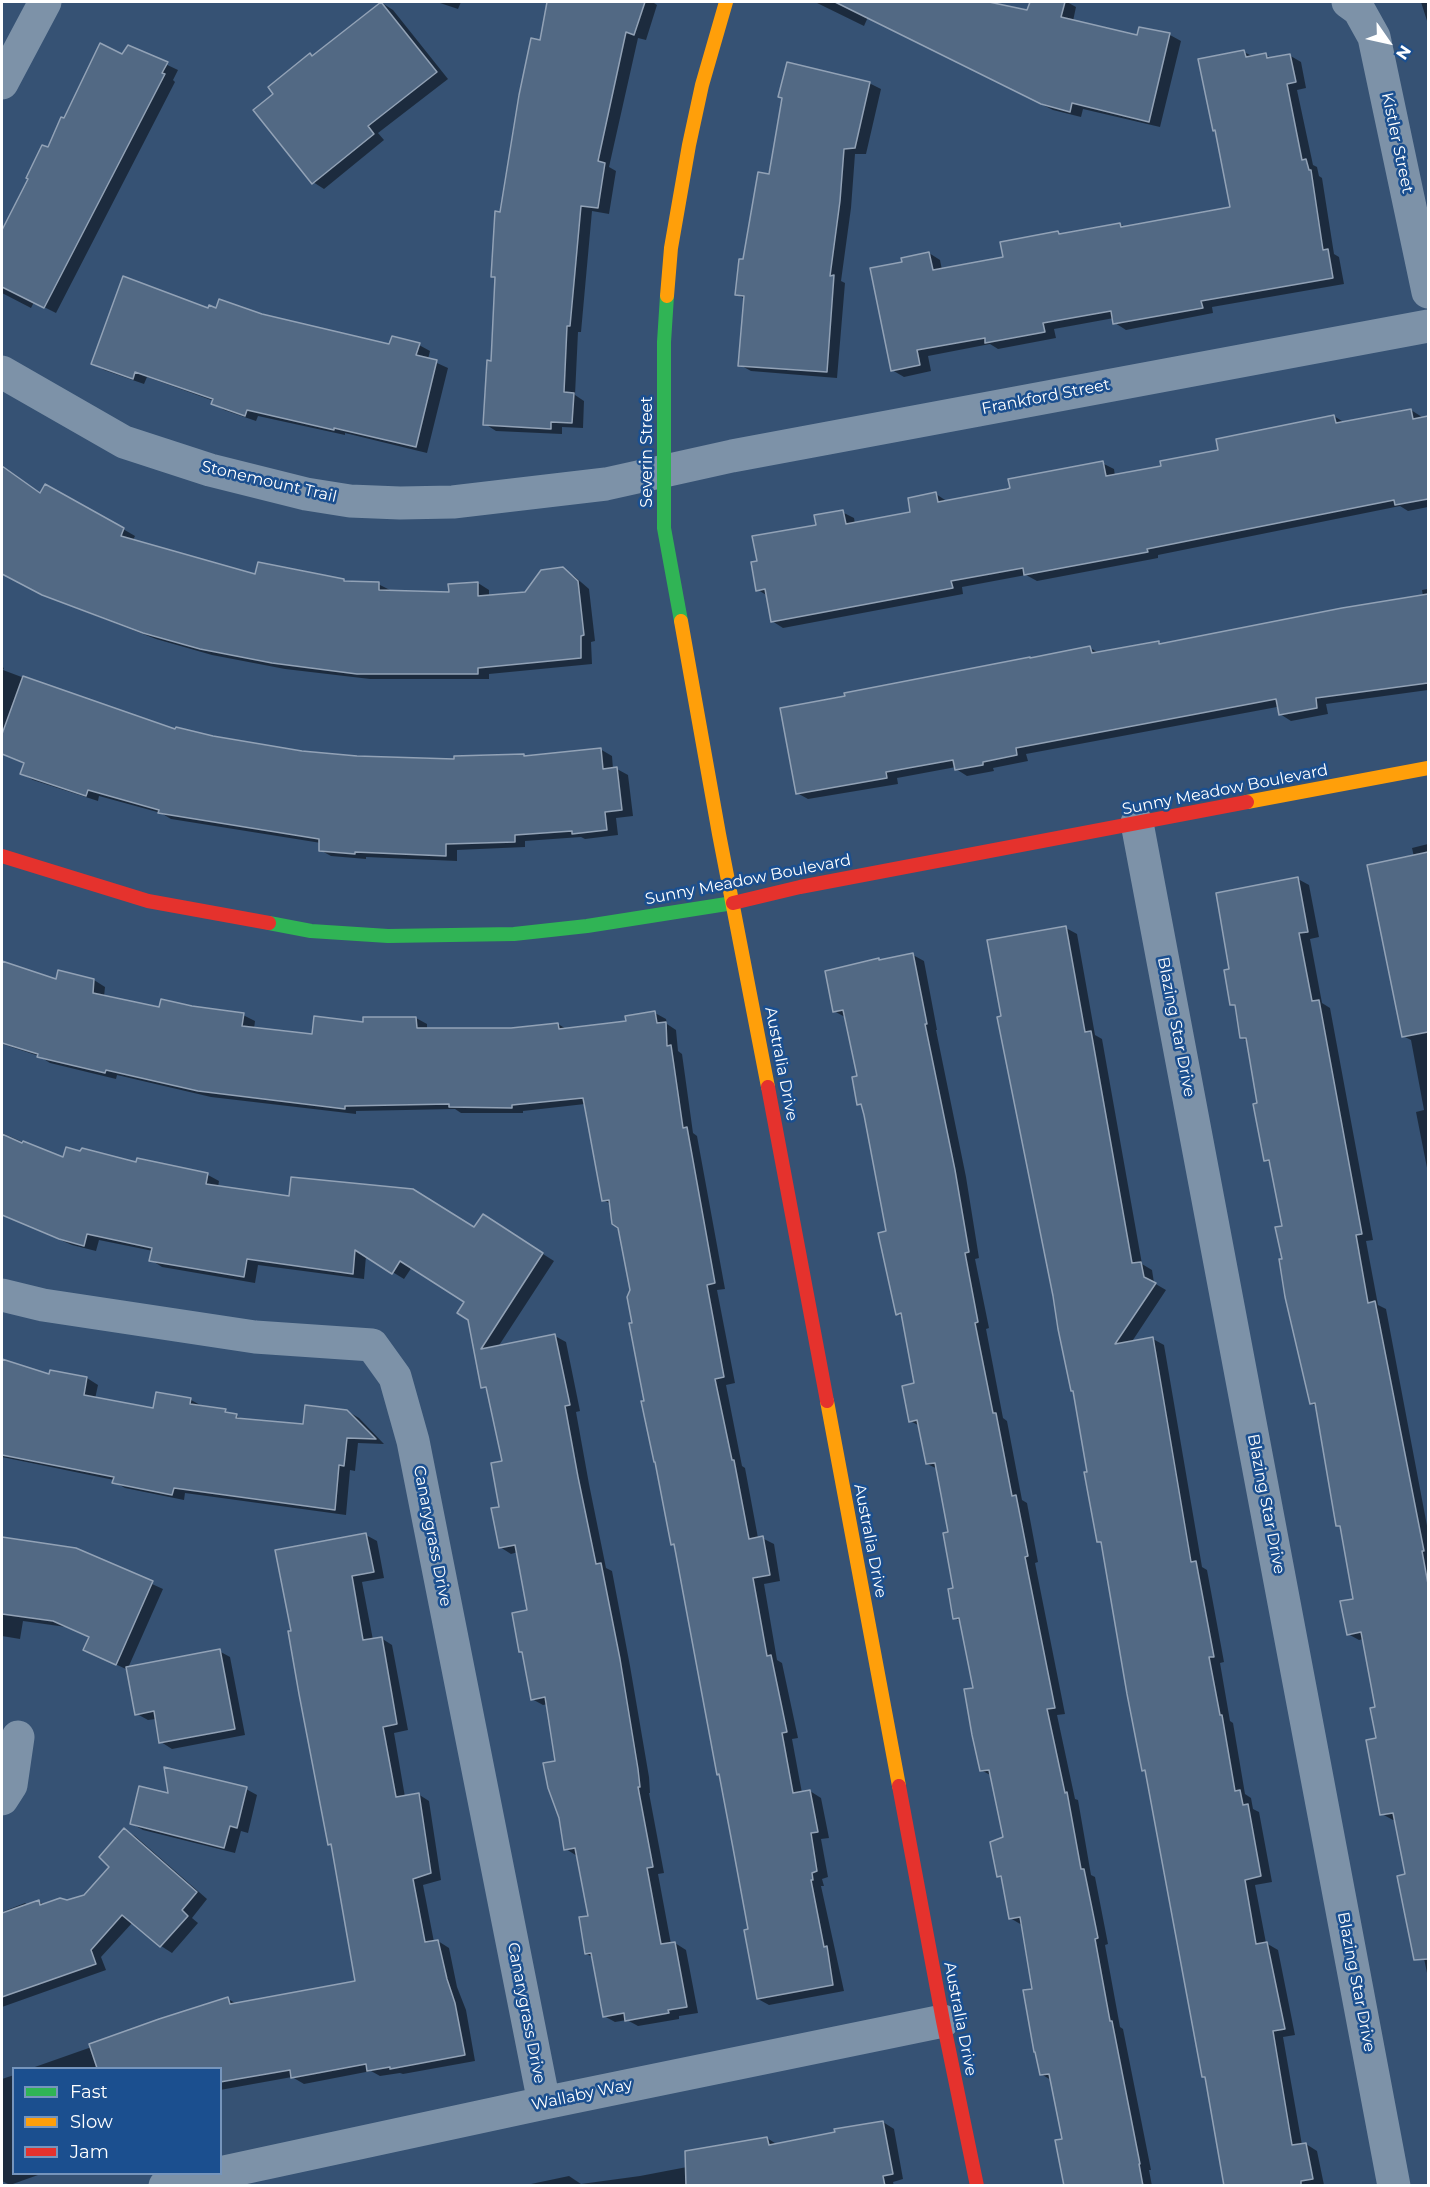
<!DOCTYPE html>
<html>
<head>
<meta charset="utf-8">
<style>
  body { margin:0 }
  #map { position:relative; width:1430px; height:2187px; overflow:hidden; background:#365274; font-family:Montserrat,sans-serif }
  canvas { display:block }
  .frame { position:absolute; inset:0; border:3px solid #fff; pointer-events:none }
  .legend { position:absolute; left:12px; top:2067px; width:210px; height:108px; box-sizing:border-box; background:#1b4f8f; border:2px solid #7695bc; margin:0; padding:8px 10px; list-style:none; font-size:18px; color:#fff }
  .legend li { display:flex; align-items:center; gap:12px; height:30px }
  .legend b { width:30px; border:2px solid #7695bc }
  .north { position:absolute; left:1358px; top:12px; width:60px; height:60px; -webkit-text-stroke:4px #1b4f8f; paint-order:stroke; rotate:124deg; font-size:16px; font-weight:700; line-height:24px; text-align:center; color:#fff }
  .north::after { content:''; display:block; margin:auto; width:21px; height:27px; background:#fff; clip-path:polygon(50% 0,100% 100%,50% 72%,0 100%) }
</style>
</head>
<body>
<div id="map">
<canvas width="1430" height="2187"></canvas>
<div class="frame"></div>
<ul class="legend">
<li><b style="height:8px;background:#30b455"></b>Fast</li>
<li><b style="height:8px;background:#ff9f0a"></b>Slow</li>
<li><b style="height:8px;background:#e5322d"></b>Jam</li>
</ul>
<div class="north">N</div>
</div>
<script>
const g = document.querySelector('canvas').getContext('2d');
g.lineJoin = 'round';
function fillPath(path, color) {
  g.fillStyle = color;
  g.fill(path, 'evenodd');
}
function poly(rows) {
  const path = new Path2D();
  for (const r of rows) {
    path.moveTo(r[0], r[1]);
    for (let i = 2; i < r.length; i += 2) path.lineTo(r[i], r[i + 1]);
  }
  return path;
}
function trace(path, color, width, dash) {
  g.strokeStyle = color;
  g.lineWidth = width;
  g.lineCap = dash ? 'butt' : 'round';
  g.setLineDash(dash || []);
  g.stroke(path);
}
function write(font, color, halo, rows, align = 'center') {
  g.font = font + ' Montserrat,sans-serif';
  g.lineWidth = 5;
  g.setLineDash([]);
  g.textBaseline = 'middle';
  g.strokeStyle = halo;
  g.fillStyle = color;
  for (const [text, x, y, turn = 0] of rows) {
    g.save();
    g.translate(x, y);
    g.rotate((+turn || 0) * Math.PI / 180);
    g.textAlign = isNaN(turn) ? turn : align;
    if (halo) g.strokeText(text, 0, 0);
    g.fillText(text, 0, 0);
    g.restore();
  }
}
fillPath(poly([
  [437,2,461,2,458,9],
  [549,2,655,2,654,3,657,5,646,40,638,38,609,167,616,171,609,214,592,211,581,332,578,332,575,395,584,401,583,428,562,427,562,434,496,431,485,424,492,362,496,278,493,276,501,213,541,42],
  [815,2,982,2,1028,12,1031,2,1067,2,1076,7,1073,21,1138,36,1140,29,1170,35,1181,41,1160,127,1083,109,1081,117,1053,110,868,17,864,26],
  [1421,2,1428,2,1428,24],
  [382,3,393,10,448,79,378,133,384,140,324,189,313,182,310,55,314,57],
  [129,47,178,70,173,80,175,82,56,313,34,302,31,308,2,293,2,233,30,178,65,120],
  [1244,52,1254,57,1266,55,1273,59,1289,55,1301,62,1306,88,1297,90,1313,165,1317,167,1319,176,1322,178,1334,254,1339,257,1344,284,1212,307,1213,313,1126,330,1115,323,1114,318,1054,329,1056,338,998,349,990,344,928,356,931,371,904,377,892,370,904,263,929,253,940,260,942,270,1005,258,1058,233,1062,235,1120,224,1125,227,1232,208,1217,131,1214,130],
  [869,83,881,89,866,154,855,154,851,208,841,281,845,283,837,378,751,371,740,365,745,299,736,294,770,176],
  [209,310,262,316,390,346,419,345,430,351,428,359,448,368,427,453,345,433,345,435,258,416,256,421,224,410,213,403,214,401,147,377,144,384,104,370,93,363],
  [1411,410,1422,417,1422,419,1428,418,1428,507,1408,511,1400,506,1158,555,1158,558,1037,581,1026,575,962,587,963,594,783,628,772,621,768,596,758,590,818,526,842,512,854,518,855,524,912,513,936,494,948,502,1008,491,1102,463,1114,469,1115,476,1163,467,1220,452,1334,416,1345,423],
  [2,467,41,494,123,529,135,536,133,540,256,576,378,584,390,590,389,592,450,594,450,586,478,583,489,590,489,596,525,594,562,569,574,576,589,589,595,641,591,642,592,664,489,674,489,679,370,679,285,669,212,655,156,639,55,600,2,573],
  [1428,589,1428,690,1326,704,1328,714,1291,721,1280,714,1277,707,1026,754,1028,761,993,768,994,771,967,776,956,769,956,767,897,778,898,784,808,799,797,793,1090,648,1099,653,1159,643,1162,645,1423,596,1422,590],
  [2,667,4,668,3,670,64,693,176,731,302,753,356,758,456,760,524,755,528,758,600,749,612,756,613,769,617,769,628,775,633,816,616,818,618,835,585,839,581,837,525,841,525,847,457,850,457,861,366,857,366,859,331,856,320,850,321,843,171,819,161,813,99,796,98,801,33,780,22,774,25,764,2,754],
  [1428,844,1428,1173,1416,1112,1424,1110,1411,1040,1403,1036,1414,857,1412,848],
  [1298,879,1309,885,1319,937,1310,939,1322,1003,1330,1008,1373,1240,1366,1241,1378,1305,1386,1309,1428,1531,1428,1978,1396,1820,1393,1820,1382,1814,1377,1708,1364,1639,1359,1640,1348,1634,1355,1600,1342,1528,1338,1525,1317,1407,1311,1403,1284,1260,1284,1227,1271,1164,1266,1160,1248,1042,1241,1037,1236,1007,1232,1004,1231,970],
  [1066,928,1077,934,1095,1035,1102,1039,1142,1264,1152,1270,1154,1283,1166,1290,1131,1343,1153,1339,1164,1345,1202,1567,1207,1570,1224,1662,1220,1663,1230,1721,1233,1723,1245,1794,1251,1798,1253,1809,1259,1812,1272,1882,1255,1885,1266,1943,1278,1950,1295,2035,1283,2037,1302,2145,1306,2144,1317,2151,1324,2185,1227,2186,1207,2079,1203,2076,1103,1544,1099,1541,1089,1473,999,1018,1002,1017],
  [913,955,924,961,937,1030,936,1030,966,1177,979,1258,975,1259,989,1328,986,1329,1003,1418,1007,1421,1022,1500,1027,1503,1038,1562,1035,1563,1065,1714,1057,1715,1075,1799,1078,1800,1091,1875,1095,1877,1108,1944,1105,1945,1120,2027,1123,2029,1151,2170,1149,2170,1152,2186,1065,2186,1064,2140,1051,2080,1041,2074,1034,1990,1022,1925,1010,1918,1003,1879,998,1876,1005,1837,992,1776,981,1770,975,1689,961,1622,955,1618,955,1590,950,1533,938,1469,927,1464,920,1426,910,1421,916,1385,903,1317,897,1314,888,1232,863,1106,859,1104,858,1077,845,1017,834,1011,879,959,881,961],
  [2,963,57,980,94,980,105,987,104,997,160,1009,192,1008,243,1015,255,1021,254,1029,313,1036,364,1024,416,1018,427,1024,427,1030,511,1030,558,1024,568,1030,627,1023,655,1013,666,1019,667,1024,676,1030,678,1051,682,1054,693,1133,697,1136,725,1289,717,1290,735,1383,726,1385,742,1466,745,1468,758,1538,762,1538,774,1544,780,1581,764,1584,777,1660,782,1663,798,1738,792,1739,802,1793,810,1791,821,1798,829,1838,821,1839,828,1877,822,1879,824,1886,821,1886,844,1991,769,2005,758,1999,750,1930,720,1775,718,1774,676,1546,673,1544,646,1402,633,1324,632,1290,619,1227,611,1204,603,1200,585,1104,523,1111,523,1113,461,1113,455,1109,356,1111,356,1114,211,1097,117,1075,116,1079,50,1063,39,1056,2,1044],
  [2,1133,64,1160,137,1164,138,1160,208,1175,219,1181,218,1187,475,1229,494,1223,554,1261,498,1347,555,1336,566,1342,580,1411,576,1412,589,1484,606,1568,612,1571,630,1666,649,1777,650,1793,649,1793,664,1873,658,1874,671,1944,675,1943,686,1950,698,2013,679,2016,679,2019,638,2026,627,2020,615,2022,604,2016,593,1957,586,1954,589,1917,577,1856,566,1849,557,1762,548,1704,543,1705,532,1699,523,1653,520,1651,529,1611,518,1552,511,1554,500,1547,504,1462,488,1390,483,1387,467,1301,412,1267,404,1279,366,1256,364,1279,258,1265,255,1283,162,1267,151,1260,153,1251,99,1240,96,1251,72,1245,2,1215],
  [2,1361,50,1376,87,1378,98,1385,95,1399,154,1410,158,1394,191,1400,202,1406,225,1411,245,1420,304,1426,347,1411,359,1418,384,1444,358,1443,355,1471,350,1470,346,1515,185,1493,184,1500,125,1488,114,1482,114,1480,2,1457],
  [366,1535,377,1541,384,1578,362,1582,373,1640,381,1638,392,1645,408,1730,394,1733,405,1797,418,1794,429,1801,441,1880,423,1885,434,1942,438,1941,449,1948,457,1987,466,2010,475,2061,403,2074,400,2073,380,2076,371,2071,304,2084,292,2077,220,2090,220,2068,32,2068,228,1999,237,2004,357,1982,333,1846,329,1844,292,1632],
  [2,1539,75,1549,163,1589,128,1668,219,1651,230,1657,245,1735,172,1749,161,1742,156,1719,148,1720,137,1714,128,1670,85,1650,90,1637,66,1627,23,1621,20,1639,2,1636],
  [246,1789,257,1795,248,1833,241,1831,235,1853,143,1830,132,1824,170,1795],
  [124,1830,135,1836,207,1899,192,1918,198,1923,172,1953,161,1946,133,1922,101,1957,106,1970,2,2007,2,1912,25,1903,28,1905,38,1901,45,1905,67,1902,85,1896,111,1867],
  [14,2075,14,2174,38,2175,10,2185,2,2181,2,2079],
  [883,2122,894,2129,903,2179,893,2182,894,2186,532,2186,531,2184,569,2176,581,2184,640,2176,687,2167,767,2138,778,2145]
]), '#0007');
const building = poly([
  [381,2,437,72,368,126,374,134,312,184,253,110,273,94,268,87,310,53,312,56,381,2],
  [547,2,645,2,634,35,626,32,598,161,605,163,598,208,581,206,570,326,567,326,564,392,574,393,572,423,551,422,551,429,483,425,487,360,491,361,495,277,491,277,495,211,500,212,519,95,531,38,540,40,547,2],
  [835,2,989,2,1027,10,1030,2,1065,2,1061,17,1137,35,1139,27,1170,33,1149,122,1072,103,1070,112,1041,104,835,2],
  [100,43,122,54,128,45,168,62,162,73,165,74,44,308,2,287,2,230,28,179,26,178,42,145,48,147,61,117,64,118,100,43],
  [1244,50,1246,57,1266,53,1267,58,1290,54,1296,82,1287,84,1302,160,1306,159,1309,170,1311,170,1323,250,1328,249,1333,278,1201,301,1203,308,1113,324,1111,311,1043,323,1045,332,985,343,985,338,917,350,920,365,891,371,870,268,902,262,901,258,929,252,933,270,1003,257,1000,242,1058,231,1059,234,1120,223,1121,227,1230,207,1215,130,1213,131,1198,59,1244,50],
  [787,62,870,82,855,148,844,149,840,201,830,276,834,275,827,372,738,366,744,296,735,295,739,259,743,259,758,172,769,174,782,98,778,97,787,62],
  [123,276,208,308,209,305,216,308,219,299,262,314,389,344,392,336,420,343,416,355,437,360,416,447,334,428,334,430,247,410,245,416,211,404,213,399,135,372,133,379,91,364,123,276],
  [1411,409,1413,419,1428,416,1428,499,1395,505,1394,500,1147,549,1148,552,1024,575,1023,568,951,581,953,588,771,622,765,589,756,591,751,562,757,561,752,536,816,525,814,515,843,510,846,524,910,512,908,498,936,492,938,502,1007,489,1010,488,1008,479,1103,461,1106,476,1161,466,1160,461,1218,450,1216,439,1334,415,1336,423,1411,409],
  [2,466,40,493,45,484,124,528,121,536,255,574,258,562,344,579,344,581,379,582,379,590,449,592,448,584,478,582,478,596,525,592,541,570,563,567,578,581,584,635,581,636,581,658,478,668,478,674,357,674,272,663,200,649,143,633,42,595,2,574,2,466],
  [1428,594,1428,683,1316,698,1317,708,1279,715,1276,699,1016,748,1017,755,983,762,983,765,955,770,953,760,886,772,887,778,796,794,780,708,845,696,844,693,1030,657,1030,658,1090,646,1092,653,1159,641,1159,644,1342,608,1428,594],
  [23,676,175,729,176,727,213,736,302,751,357,756,454,759,454,756,524,754,524,756,601,748,603,769,617,767,622,810,605,812,607,830,572,834,572,831,515,835,515,842,446,844,446,856,355,852,355,854,319,851,319,839,158,813,159,810,88,790,86,796,20,774,24,763,2,754,2,734,23,676],
  [1428,852,1428,1032,1402,1037,1367,865,1428,852],
  [1298,877,1308,932,1299,933,1312,1001,1319,1000,1362,1234,1356,1235,1368,1303,1375,1301,1424,1551,1422,1551,1428,1584,1428,1959,1414,1960,1397,1876,1405,1874,1393,1813,1380,1815,1366,1740,1376,1738,1370,1708,1375,1707,1361,1632,1347,1635,1340,1601,1353,1599,1340,1526,1336,1526,1315,1403,1310,1404,1285,1297,1279,1259,1282,1259,1275,1227,1282,1226,1269,1160,1264,1161,1253,1104,1257,1103,1246,1038,1240,1038,1235,1005,1230,1005,1224,970,1229,969,1216,893,1298,877],
  [1066,926,1085,1032,1091,1031,1132,1263,1141,1262,1144,1277,1156,1283,1115,1344,1153,1337,1191,1562,1196,1561,1214,1657,1209,1657,1220,1715,1222,1715,1235,1791,1240,1790,1243,1805,1248,1804,1261,1876,1245,1880,1256,1944,1267,1942,1285,2029,1273,2031,1292,2145,1306,2143,1313,2179,1301,2181,1301,2186,1224,2186,1205,2077,1202,2077,1145,1770,1142,1771,1127,1694,1101,1542,1097,1542,1084,1472,1087,1472,1073,1391,1071,1391,1058,1329,1053,1296,997,1017,1001,1016,987,940,1066,926],
  [913,953,927,1024,925,1024,955,1170,969,1252,965,1253,978,1322,975,1323,993,1413,996,1413,1012,1496,1016,1495,1028,1556,1025,1557,1055,1708,1047,1709,1065,1793,1067,1792,1081,1869,1084,1869,1098,1938,1095,1939,1110,2021,1112,2021,1140,2164,1139,2164,1143,2186,1064,2186,1055,2140,1062,2139,1049,2074,1040,2075,1035,2052,1034,2052,1023,1990,1032,1989,1020,1917,1009,1919,1001,1876,997,1877,990,1842,1003,1837,989,1770,980,1771,972,1735,964,1689,973,1688,959,1618,953,1619,948,1589,953,1588,943,1533,948,1532,935,1463,926,1464,917,1420,909,1422,902,1386,914,1383,901,1313,896,1315,878,1233,886,1231,864,1115,861,1104,857,1105,852,1077,857,1076,843,1010,833,1012,825,971,879,958,879,960,913,953],
  [2,961,56,979,58,970,94,979,93,993,159,1007,161,999,192,1006,244,1013,242,1026,312,1034,314,1016,363,1022,363,1017,416,1017,417,1028,511,1028,558,1023,559,1029,626,1021,625,1016,655,1011,657,1023,666,1022,667,1046,671,1045,683,1128,687,1127,715,1283,707,1285,724,1377,715,1379,732,1460,734,1460,749,1539,763,1536,770,1575,753,1578,767,1656,771,1655,787,1732,782,1733,793,1793,810,1790,818,1832,811,1833,817,1871,812,1873,813,1880,811,1880,824,1947,827,1946,833,1985,757,1999,744,1930,748,1929,733,1848,719,1774,717,1775,674,1544,671,1545,655,1462,654,1462,641,1401,644,1401,629,1323,632,1323,627,1297,630,1290,618,1228,612,1224,609,1200,602,1201,583,1098,512,1105,512,1108,449,1107,449,1104,345,1106,345,1109,198,1091,106,1070,105,1073,37,1057,38,1054,2,1043,2,961],
  [2,1134,22,1143,23,1141,63,1157,66,1147,80,1151,82,1148,136,1162,137,1158,208,1173,206,1184,289,1196,291,1177,413,1189,474,1227,483,1214,543,1253,481,1349,555,1334,570,1405,565,1406,578,1477,596,1564,601,1563,620,1659,638,1769,640,1787,638,1787,653,1867,647,1868,661,1944,675,1942,687,2007,668,2010,669,2013,625,2021,624,2013,603,2017,591,1953,585,1954,579,1917,588,1916,575,1848,564,1850,559,1818,548,1788,543,1763,555,1761,545,1697,531,1700,522,1652,519,1652,512,1613,527,1610,515,1545,499,1548,491,1508,499,1507,491,1463,502,1461,486,1387,481,1388,468,1320,457,1313,464,1302,400,1261,392,1274,355,1250,353,1274,247,1259,244,1277,149,1261,152,1248,87,1234,84,1246,59,1239,2,1215,2,1134],
  [2,1359,49,1374,50,1370,87,1377,84,1395,153,1408,156,1392,191,1398,190,1404,226,1409,225,1412,237,1414,236,1418,303,1424,305,1405,347,1410,376,1439,347,1438,344,1466,339,1465,335,1510,174,1488,172,1495,112,1483,114,1477,2,1455,2,1359],
  [366,1533,374,1572,352,1576,363,1640,382,1637,397,1724,383,1727,396,1797,419,1793,431,1873,413,1879,425,1942,438,1940,447,1979,455,2003,465,2055,390,2069,390,2067,367,2071,366,2064,291,2078,290,2070,220,2082,220,2068,97,2068,89,2044,159,2019,228,1997,230,2004,355,1981,331,1844,328,1845,299,1694,288,1631,291,1631,275,1550,366,1533],
  [2,1537,76,1548,153,1581,116,1665,83,1650,89,1637,53,1621,2,1614,2,1537],
  [220,1649,235,1729,159,1743,154,1711,135,1715,126,1667,220,1649],
  [164,1767,247,1787,237,1828,230,1826,224,1848,130,1824,139,1786,168,1793,164,1767],
  [124,1828,197,1892,182,1910,188,1916,160,1947,122,1915,91,1950,96,1964,2,1997,2,1913,39,1900,40,1905,60,1898,67,1900,84,1895,109,1867,99,1857,124,1828],
  [883,2121,893,2174,883,2176,885,2186,686,2186,685,2151,767,2137,769,2145,835,2132,834,2129,883,2121]
]);
fillPath(building, '#526984');
trace(building, '#92a2b6', 1.5);
trace(poly([
  [1348,2,1359,10,1374,37,1428,292],
  [2,83,45,2],
  [2,372,124,442,210,470,306,494,350,501,400,503,453,502,606,484,732,456,1428,326],
  [1137,823,1394,2186],
  [2,1295,43,1305,255,1337,372,1345,395,1377,413,1441,544,2103],
  [2,1799,11,1785,18,1737],
  [220,2173,544,2103,943,2021],
  [165,2186,220,2174]
]), '#7d92a8', 33);
trace(poly([
  [667,296,664,342,664,528,681,621],
  [269,923,311,931,388,936,514,934,587,926,733,903]
]), '#30b455', 14);
trace(poly([
  [667,296,671,248,689,145,702,85,726,2],
  [681,621,719,834,768,1087],
  [1247,802,1428,768],
  [827,1401,899,1786]
]), '#ff9f0a', 14);
trace(poly([
  [2,856,148,901,269,923],
  [733,903,800,887,1247,802],
  [768,1087,827,1401],
  [899,1786,943,2021,977,2186]
]), '#e5322d', 14);
write('16px', '#fff', '#1b4f8f', [
  ["Kistler Street",1397,143,78],
  ["Frankford Street",1046,397,-11],
  ["Severin Street",647,452,-90],
  ["Stonemount Trail",269,482,13],
  ["Sunny Meadow Boulevard",1225,790,-11],
  ["Sunny Meadow Boulevard",748,880,-11],
  ["Blazing Star Drive",1176,1027,79],
  ["Australia Drive",781,1064,79],
  ["Blazing Star Drive",1266,1504,79],
  ["Canarygrass Drive",432,1536,79],
  ["Australia Drive",870,1541,79],
  ["Blazing Star Drive",1356,1982,79],
  ["Canarygrass Drive",526,2013,79],
  ["Australia Drive",960,2019,79],
  ["Wallaby Way",582,2095,-12]
]);
</script>
</body>
</html>
